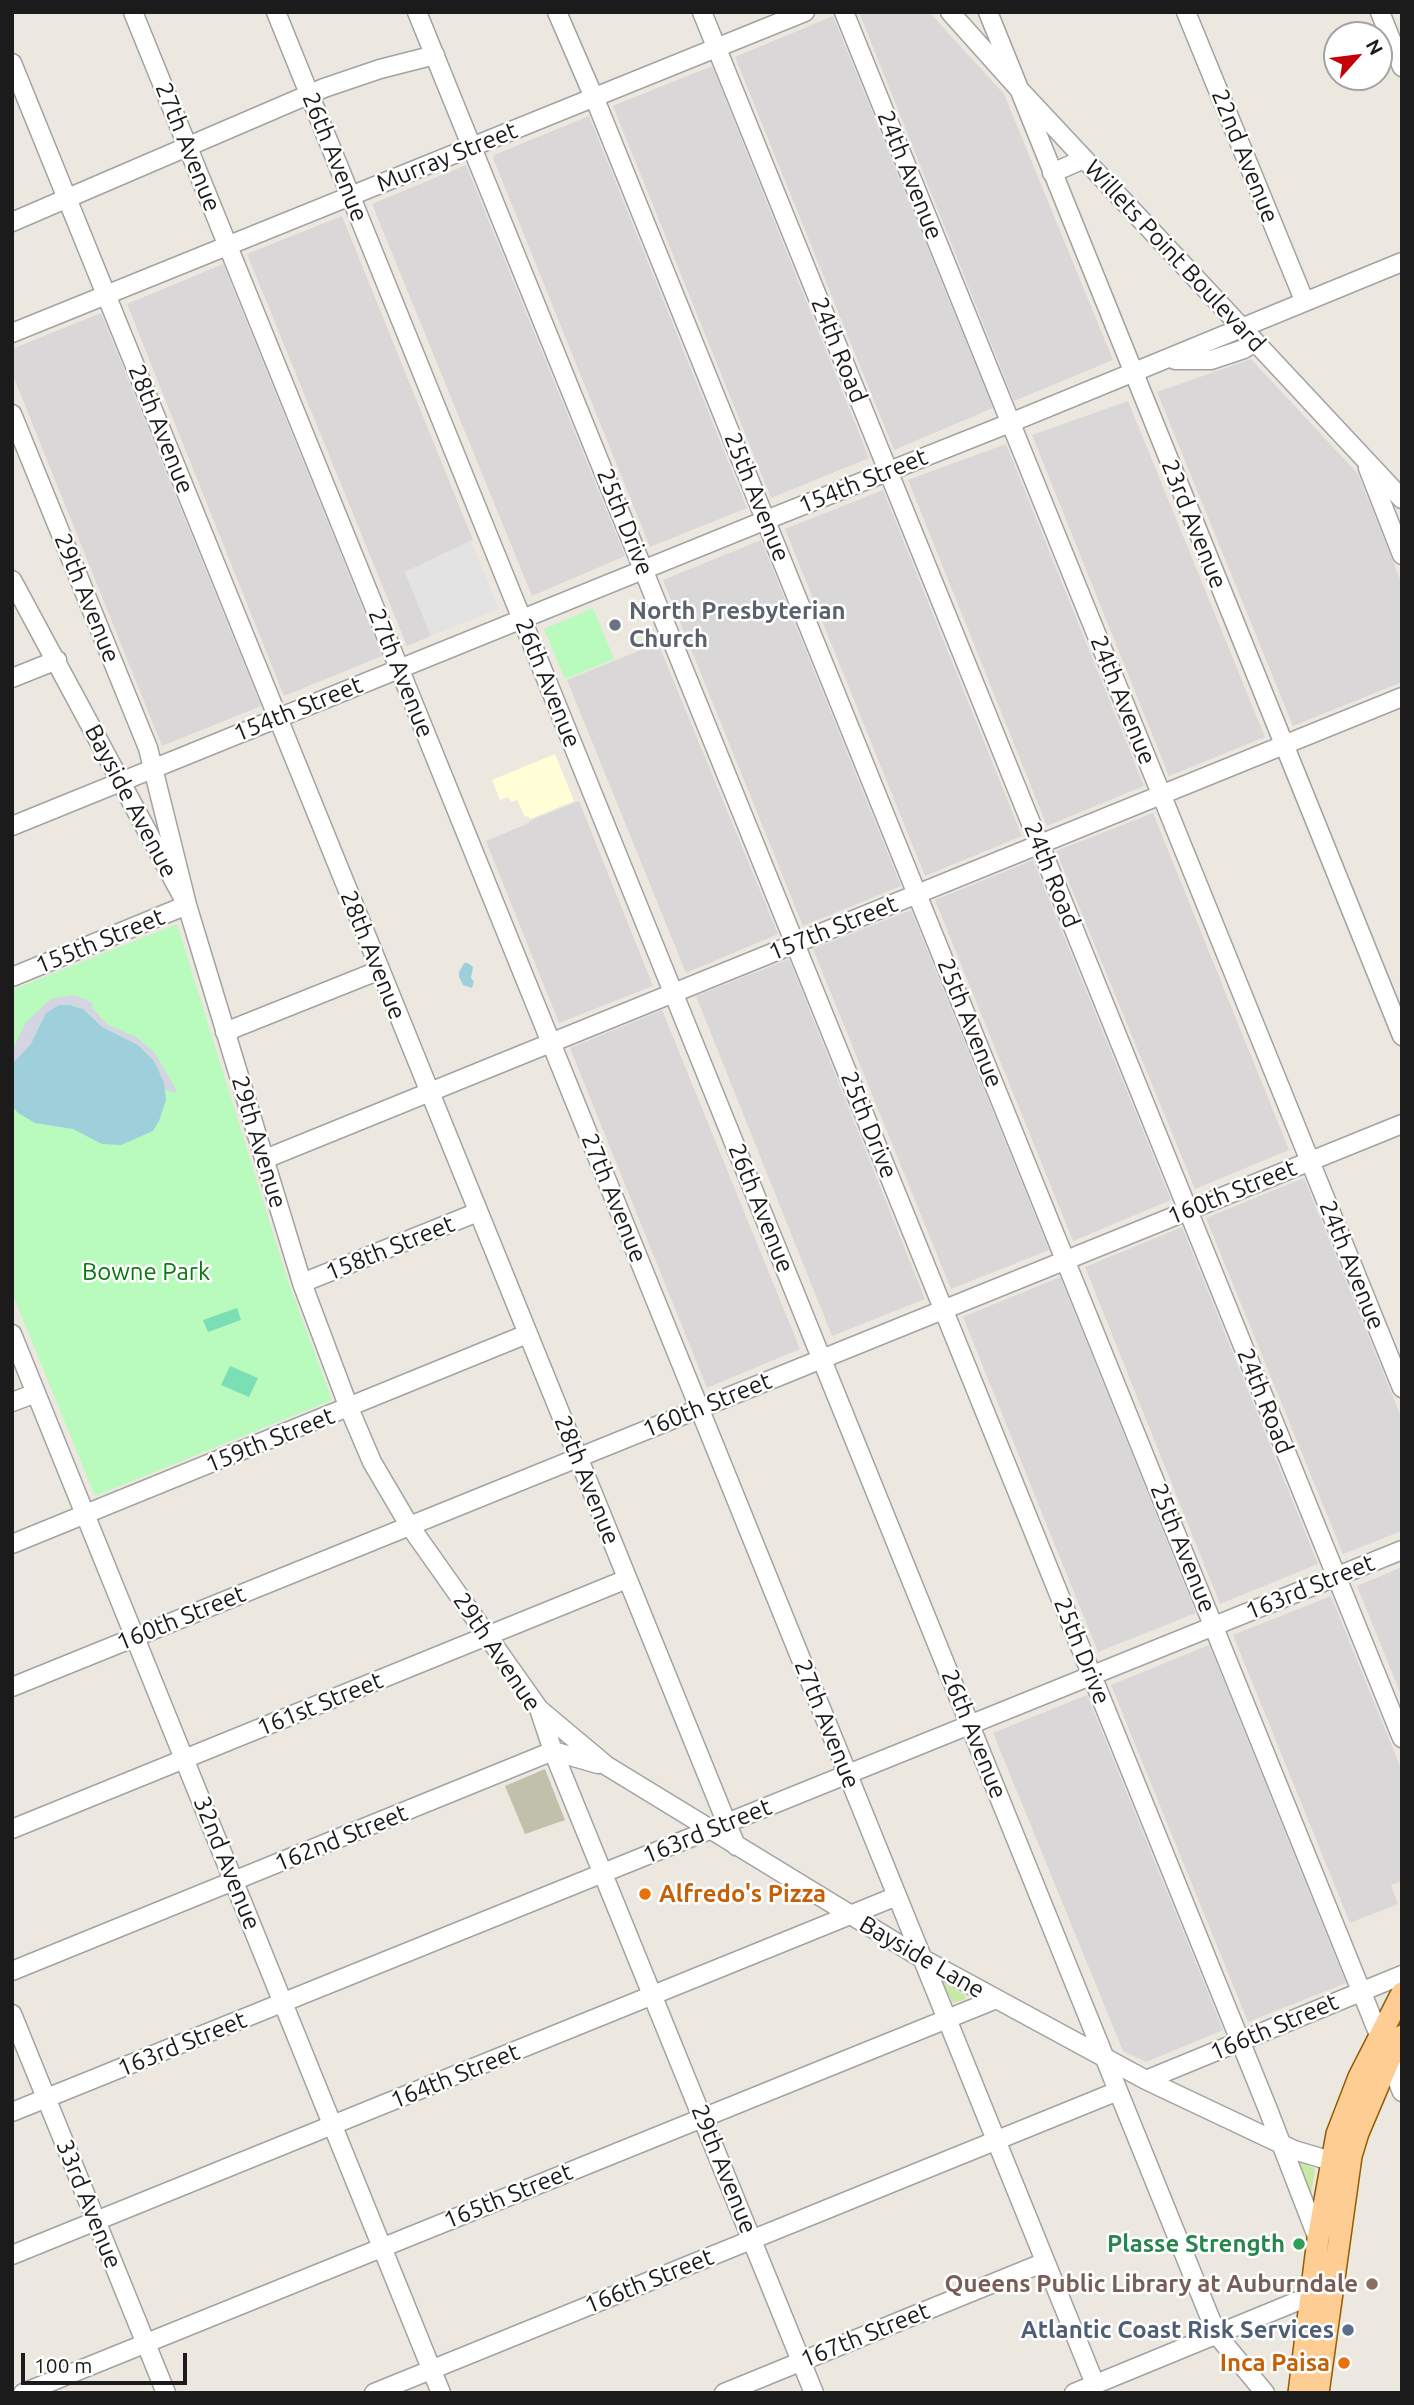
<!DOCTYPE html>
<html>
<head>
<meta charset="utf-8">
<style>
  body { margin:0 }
  #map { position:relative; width:1414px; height:2405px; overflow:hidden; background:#ede8df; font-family:Ubuntu,sans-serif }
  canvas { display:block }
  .frame { position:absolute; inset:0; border:14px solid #1b1b1b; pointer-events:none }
  .north { position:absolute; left:1323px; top:21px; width:70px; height:70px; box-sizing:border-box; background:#fff; border:2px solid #a4a4a4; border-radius:50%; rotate:62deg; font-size:19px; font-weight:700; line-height:28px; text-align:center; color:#1b1b1b }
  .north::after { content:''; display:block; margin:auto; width:24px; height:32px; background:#c50006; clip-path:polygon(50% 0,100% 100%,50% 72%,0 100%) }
  .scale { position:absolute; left:21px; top:2353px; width:166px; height:32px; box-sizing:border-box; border:4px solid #1b1b1b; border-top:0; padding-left:9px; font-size:21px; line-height:24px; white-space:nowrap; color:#1b1b1b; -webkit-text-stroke:5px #fff; paint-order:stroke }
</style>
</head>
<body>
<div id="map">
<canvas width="1414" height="2405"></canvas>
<div class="frame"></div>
<div class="north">N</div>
<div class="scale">100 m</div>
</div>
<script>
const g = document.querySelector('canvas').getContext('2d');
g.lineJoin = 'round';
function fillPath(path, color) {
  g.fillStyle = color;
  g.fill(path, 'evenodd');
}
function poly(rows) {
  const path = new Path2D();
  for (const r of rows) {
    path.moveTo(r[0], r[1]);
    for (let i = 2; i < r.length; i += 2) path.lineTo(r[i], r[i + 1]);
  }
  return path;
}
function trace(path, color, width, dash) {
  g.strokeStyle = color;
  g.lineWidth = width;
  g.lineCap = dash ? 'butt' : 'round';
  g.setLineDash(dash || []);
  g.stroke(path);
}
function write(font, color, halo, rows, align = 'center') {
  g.font = font + ' Ubuntu,sans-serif';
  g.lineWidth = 5;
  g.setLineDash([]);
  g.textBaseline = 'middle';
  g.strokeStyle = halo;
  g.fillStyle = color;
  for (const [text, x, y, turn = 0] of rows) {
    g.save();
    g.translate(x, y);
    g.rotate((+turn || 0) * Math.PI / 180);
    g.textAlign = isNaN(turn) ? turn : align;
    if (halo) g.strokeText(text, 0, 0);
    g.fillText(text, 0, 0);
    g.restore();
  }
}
fillPath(poly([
  [859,12,929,12,1004,94,1113,360,1014,401],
  [833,16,993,408,894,450,735,57],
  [712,66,869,458,771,498,613,106],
  [589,116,747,508,650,547,493,158,494,155],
  [466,165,625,556,532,596,372,204],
  [342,216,473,540,405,572,431,636,407,646,247,254],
  [223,264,382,656,284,696,127,304],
  [101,313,261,706,162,746,12,373,12,349],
  [1251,359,1358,474,1402,584,1402,682,1293,726,1157,392],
  [1128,401,1265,737,1169,776,1032,435],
  [1006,444,1144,786,1047,826,908,480],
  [883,490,1022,836,925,876,785,529],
  [761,540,901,886,803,926,663,580],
  [658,643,778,934,686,973,567,680],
  [579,801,653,986,559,1023,486,841,529,823,529,821],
  [1153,813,1289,1150,1195,1189,1056,851],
  [1033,860,1171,1200,1073,1241,935,900],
  [911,910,1049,1250,951,1289,813,949],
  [789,959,925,1299,832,1336,696,996],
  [662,1010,800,1349,707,1388,570,1048],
  [1304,1178,1402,1419,1402,1531,1343,1554,1206,1218],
  [1182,1227,1318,1564,1220,1604,1085,1267],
  [1060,1277,1196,1613,1098,1652,963,1317],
  [1402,1567,1402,1697,1357,1586],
  [1331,1596,1402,1771,1402,1881,1391,1885,1398,1904,1350,1923,1233,1635],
  [1209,1645,1346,1983,1248,2022,1111,1685],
  [1087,1695,1223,2030,1146,2062,1123,2051,993,1733]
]), '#d9d7d8');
fillPath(poly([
  [555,754,574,801,530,819,528,816,525,817,517,800,511,802,508,797,500,800,492,780]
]), '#fffed6');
fillPath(poly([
  [545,1769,565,1820,525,1834,505,1786]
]), '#c1c0ab');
fillPath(poly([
  [946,1984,965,1995,966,1999,953,2003,944,1986],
  [1298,2160,1315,2169,1311,2194]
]), '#c7e9a3');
fillPath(poly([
  [593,608,614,659,565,679,544,629],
  [177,924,288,1281,332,1400,95,1496,12,1293,12,990]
]), '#b9fabd');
fillPath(poly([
  [237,1308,241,1320,208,1332,203,1320],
  [230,1366,258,1378,249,1397,221,1385]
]), '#7adfb5');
fillPath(poly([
  [471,541,499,609,431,636,405,572]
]), '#e3e3e3');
fillPath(poly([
  [74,995,93,1003,92,1008,108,1025,136,1037,154,1052,177,1091,174,1093,165,1089,154,1061,144,1050,111,1034,97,1023,88,1013,79,1007,70,1005,59,1005,46,1013,31,1044,12,1064,12,1051,26,1022,51,999]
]), '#d4d4e2');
fillPath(poly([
  [464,963,468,963,473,967,471,978,474,982,472,988,463,985,459,977,459,972],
  [59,1005,70,1005,83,1009,102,1027,138,1045,154,1061,164,1083,166,1100,159,1121,153,1131,121,1145,102,1144,73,1129,35,1123,18,1113,12,1106,12,1064,31,1044,46,1013]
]), '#9ed0dc');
const minor = poly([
  [133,12,1095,2384],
  [276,12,1217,2335,1265,2393],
  [417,12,1267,2107,1318,2239],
  [557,12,599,109,1379,2035],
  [702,12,1402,1738],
  [844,12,1402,1388],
  [950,12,1018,88,1402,499],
  [988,12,1402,1036],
  [1186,12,1304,300],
  [1380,12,1402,67],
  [12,63,736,1846],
  [1052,173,1084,159],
  [12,222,324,88,380,69,435,55],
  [12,333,805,12],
  [1175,360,1211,360,1244,349,1255,342],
  [12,414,148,748,187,905,12,977],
  [1368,468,1402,555],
  [12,580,187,905,302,1283,349,1408,372,1462,409,1525,539,1709,553,1751,814,2393],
  [12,678,57,660],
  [12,826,766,520,1010,423,1402,262],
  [225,1032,380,970],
  [265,1159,1402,697],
  [302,1283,478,1212],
  [12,1334,441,2393],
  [12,1402,36,1393],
  [12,1544,527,1334],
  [12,1687,1402,1124],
  [539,1709,607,1766,923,1959,1146,2080,1294,2150,1331,2161],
  [12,1829,627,1579],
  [12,1971,553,1751,598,1764],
  [12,2014,166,2393],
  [1389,2060,1402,2092],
  [1146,2080,1402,1975],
  [12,2112,1402,1550],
  [12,2255,897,1896],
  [23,2393,994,2000],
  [374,2393,1118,2091],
  [724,2393,1045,2262],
  [1074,2393,1310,2296]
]);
const major = poly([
  [1299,2393,1318,2239,1337,2134,1359,2077,1402,1993],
  [1318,2393,1351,2156,1358,2133,1389,2060,1402,2036]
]);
trace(minor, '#a2a2a2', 21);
trace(major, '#915d00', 24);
trace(minor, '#fff', 18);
trace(major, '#fdcd94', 21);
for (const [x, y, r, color] of [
  [615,625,7,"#6b7280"],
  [645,1894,7,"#e8710a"],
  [1299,2244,7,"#2e9e5b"],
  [1372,2284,7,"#8d6e63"],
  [1348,2330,7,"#5c6f8a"],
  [1344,2363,7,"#e8710a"]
]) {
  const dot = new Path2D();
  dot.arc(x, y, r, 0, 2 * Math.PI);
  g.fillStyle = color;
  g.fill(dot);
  trace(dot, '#fff', 2.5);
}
write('24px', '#1b1b1b', '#fff', [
  ["27th Avenue",188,147,68],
  ["22nd Avenue",1245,156,68],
  ["26th Avenue",335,157,68],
  ["Murray Street",447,157,-22],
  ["24th Avenue",910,175,68],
  ["Willets Point Boulevard",1175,256,47],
  ["24th Road",839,350,68],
  ["28th Avenue",161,429,68],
  ["154th Street",863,481,-22],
  ["25th Avenue",757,497,68],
  ["25th Drive",625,522,68],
  ["23rd Avenue",1194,524,68],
  ["29th Avenue",87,598,68],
  ["27th Avenue",401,673,68],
  ["26th Avenue",548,683,68],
  ["24th Avenue",1123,700,68],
  ["154th Street",298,709,-22],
  ["Bayside Avenue",131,801,62],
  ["24th Road",1052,875,68],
  ["157th Street",833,928,-22],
  ["155th Street",100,941,-22],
  ["28th Avenue",373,955,68],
  ["25th Avenue",970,1023,68],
  ["25th Drive",869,1125,68],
  ["29th Avenue",259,1142,73],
  ["160th Street",1232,1192,-22],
  ["27th Avenue",614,1198,68],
  ["26th Avenue",761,1208,68],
  ["158th Street",390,1248,-22],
  ["24th Avenue",1352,1265,68],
  ["24th Road",1265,1401,68],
  ["160th Street",707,1405,-22],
  ["159th Street",270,1440,-22],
  ["28th Avenue",587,1480,68],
  ["25th Avenue",1183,1548,68],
  ["163rd Street",1310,1587,-22],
  ["160th Street",181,1618,-22],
  ["25th Drive",1082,1651,68],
  ["29th Avenue",497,1652,56],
  ["161st Street",320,1704,-22],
  ["27th Avenue",827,1724,68],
  ["26th Avenue",974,1734,68],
  ["163rd Street",707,1831,-22],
  ["162nd Street",341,1838,-22],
  ["32nd Avenue",227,1863,68],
  ["Bayside Lane",922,1957,30],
  ["166th Street",1274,2027,-23],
  ["163rd Street",182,2044,-22],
  ["164th Street",455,2076,-22],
  ["29th Avenue",724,2169,68],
  ["165th Street",508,2196,-22],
  ["33rd Avenue",89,2204,68],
  ["166th Street",649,2281,-22],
  ["167th Street",865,2335,-22]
]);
write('bold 24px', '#5b616d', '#fff', [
  ["North Presbyterian",629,611],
  ["Church",629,639]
], 'left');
write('24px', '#09780f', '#fff', [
  ["Bowne Park",146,1272]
]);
write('bold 24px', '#c56008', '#fff', [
  ["Alfredo's Pizza",659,1894],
  ["Inca Paisa",1330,2363,"right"]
], 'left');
write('bold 24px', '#27864d', '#fff', [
  ["Plasse Strength",1285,2244]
], 'right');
write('bold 24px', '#785e54', '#fff', [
  ["Queens Public Library at Auburndale",1358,2284]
], 'right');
write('bold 24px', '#4e5e75', '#fff', [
  ["Atlantic Coast Risk Services",1334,2330]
], 'right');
</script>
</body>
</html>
